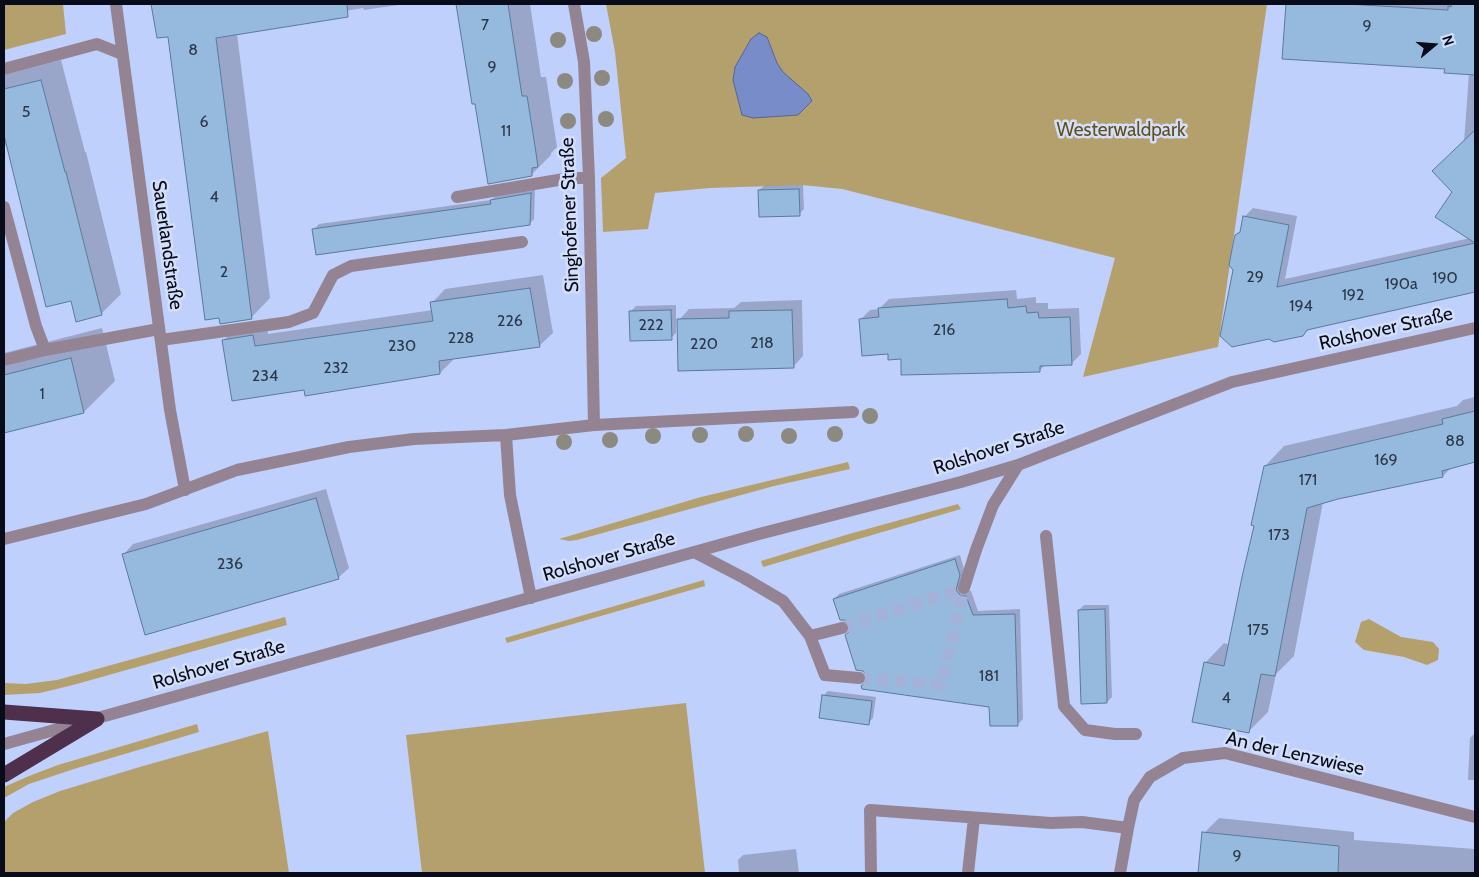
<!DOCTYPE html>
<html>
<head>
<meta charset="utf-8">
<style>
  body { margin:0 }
  #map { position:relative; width:1479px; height:877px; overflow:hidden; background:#c0d0fc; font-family:Cabin,sans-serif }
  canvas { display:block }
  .frame { position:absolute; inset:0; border:5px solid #070b1a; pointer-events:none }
  .north { position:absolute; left:1409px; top:20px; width:50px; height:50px; -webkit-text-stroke:4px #d3def9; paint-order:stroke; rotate:72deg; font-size:14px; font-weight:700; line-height:20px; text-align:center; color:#070b1a }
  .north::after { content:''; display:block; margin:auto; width:18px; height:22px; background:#070b1a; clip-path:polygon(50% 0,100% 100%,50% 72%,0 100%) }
</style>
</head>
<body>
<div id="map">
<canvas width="1479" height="877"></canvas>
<div class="frame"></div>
<div class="north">N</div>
</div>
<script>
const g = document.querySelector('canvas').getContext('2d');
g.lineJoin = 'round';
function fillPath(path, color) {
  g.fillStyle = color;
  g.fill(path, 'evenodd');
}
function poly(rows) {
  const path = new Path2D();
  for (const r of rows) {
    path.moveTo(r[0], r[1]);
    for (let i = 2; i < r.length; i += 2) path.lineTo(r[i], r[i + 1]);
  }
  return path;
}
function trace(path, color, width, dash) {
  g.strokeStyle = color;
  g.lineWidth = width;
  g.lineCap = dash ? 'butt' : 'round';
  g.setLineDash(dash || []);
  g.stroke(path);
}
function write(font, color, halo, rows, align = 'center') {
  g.font = font + ' Cabin,sans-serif';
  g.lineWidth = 5;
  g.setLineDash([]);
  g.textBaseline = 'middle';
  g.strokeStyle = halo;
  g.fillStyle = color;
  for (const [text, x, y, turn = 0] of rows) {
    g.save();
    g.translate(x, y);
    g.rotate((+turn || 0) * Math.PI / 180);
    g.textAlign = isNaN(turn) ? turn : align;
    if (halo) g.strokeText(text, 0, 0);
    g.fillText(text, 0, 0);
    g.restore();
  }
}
fillPath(poly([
  [4,4,63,4,66,34,4,50],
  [606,4,1267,4,1218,347,1083,377,1115,258,842,189,802,185,710,188,655,193,648,229,603,232,601,178,626,158,615,52],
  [848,462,850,469,774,486,577,540,569,541,559,539,701,497],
  [958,504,961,509,763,567,761,561,849,534],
  [704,580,705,586,507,643,505,638],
  [285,617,287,625,73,685,40,693,4,695,4,683,26,684,57,680],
  [1369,619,1401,637,1433,642,1439,649,1438,660,1427,665,1404,657,1364,650,1355,642,1361,622],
  [686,703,705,873,422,873,406,735],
  [197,724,199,732,74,769,29,784,4,798,4,787,29,776,58,765],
  [268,731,289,873,4,873,4,822,13,813,33,802,60,791,143,766]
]), '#b4a06d');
const water = poly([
  [759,33,767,37,777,63,783,72,808,94,812,101,798,115,753,118,742,115,733,80,735,67,751,39,759,33]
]);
fillPath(water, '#778cc8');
trace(water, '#556594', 1);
fillPath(poly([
  [155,4,405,4,364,10,363,8,310,17,237,34,270,298,251,318,169,35,153,6],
  [457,4,530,4,541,77,546,77,549,96,557,147,551,153,551,155,531,175,476,102,473,103],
  [1287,4,1475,4,1475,226,1466,235,1454,192,1464,142,1469,73,1446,68,1283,57],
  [61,60,85,152,86,152,121,294,101,314,72,299,7,145,4,146,4,75],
  [803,185,804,209,799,214,759,190,764,186],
  [535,189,534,219,529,224,314,229,319,224,491,200,497,195],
  [1253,208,1297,216,1285,279,1475,237,1475,291,1309,329,1303,335,1234,270,1236,236,1241,231,1244,217],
  [543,275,553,333,539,346,453,358,453,360,440,373,305,389,224,340,237,327,267,322,268,334,433,310,432,303,445,289],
  [1016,290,1017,299,1036,297,1036,303,1048,303,1048,309,1079,308,1081,354,1071,364,1045,365,1039,371,902,358,889,353,861,319,870,310,879,309,889,299],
  [802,300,803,356,793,367,679,320,689,309,734,308,741,302],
  [676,305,676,333,671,338,631,311,636,306],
  [102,328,115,381,84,412,4,432,4,353],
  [1475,397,1475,461,1452,467,1443,476,1323,502,1294,656,1276,674,1268,712,1248,732,1205,663,1224,643,1230,645,1255,525,1265,466,1284,446,1457,406,1463,400],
  [326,489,349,568,338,578,123,555,133,544],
  [960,555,964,569,966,591,971,591,978,611,1020,609,1023,719,1018,724,990,706,867,681,868,675,851,631,851,625,834,599,839,594],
  [1084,605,1109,605,1112,697,1107,702,1079,610],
  [828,691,876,697,873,718,868,723,824,695],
  [1475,733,1475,780,1468,780,1470,738],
  [1219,818,1354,832,1354,840,1475,849,1475,873,1199,873,1204,833],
  [796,849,799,873,739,873,738,860,743,855]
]), '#0003');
const building = poly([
  [151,4,347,4,348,17,216,38,252,319,220,324,219,318,205,320,168,37,157,38,151,4],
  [456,4,508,4,522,96,527,96,535,146,538,167,532,168,532,176,488,184,475,104,472,104,456,4],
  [1286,4,1347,4,1448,10,1448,6,1451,7,1451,4,1475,4,1475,75,1444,73,1445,69,1282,59,1286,4],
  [41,80,65,172,66,172,102,315,76,322,71,301,46,307,4,135,4,89,41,80],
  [1475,130,1475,243,1435,217,1452,192,1432,171,1475,130],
  [799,189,800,216,759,217,758,190,799,189],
  [531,193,530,225,316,255,312,229,491,204,490,200,531,193],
  [1243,216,1289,225,1277,287,1475,243,1475,292,1307,330,1303,336,1274,342,1269,339,1232,347,1220,336,1233,270,1229,265,1233,244,1235,235,1240,232,1243,216],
  [530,288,540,347,439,361,440,374,305,396,304,390,232,401,222,340,253,335,255,346,433,321,430,302,530,288],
  [1007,299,1008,308,1026,306,1027,313,1038,312,1039,318,1070,317,1072,365,1040,366,1040,372,901,375,901,359,888,360,888,354,862,356,859,319,879,317,878,308,1007,299],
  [671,310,672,340,630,341,629,311,671,310],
  [792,310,794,368,678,371,677,319,729,318,729,311,792,310],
  [71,358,84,413,4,433,4,375,71,358],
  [1475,411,1475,462,1442,471,1443,477,1338,499,1307,508,1275,676,1261,674,1249,733,1192,722,1204,662,1224,666,1242,577,1254,526,1251,525,1264,466,1443,424,1442,419,1475,411],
  [316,498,339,579,145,635,122,554,316,498],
  [955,559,960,575,956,590,961,596,966,596,973,615,1015,614,1018,726,990,726,989,707,862,689,861,686,866,682,867,675,863,671,856,670,845,635,850,631,850,626,845,620,840,620,833,599,955,559],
  [1105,609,1107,703,1081,704,1078,610,1105,609],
  [822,695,872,701,869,725,819,718,822,695],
  [1202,832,1339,846,1338,873,1198,873,1202,832]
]);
fillPath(building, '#96badd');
trace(building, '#587a9b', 1);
trace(poly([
  [842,628,964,588],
  [859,678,941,685,964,588]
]), '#a4b2da', 12, [12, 6]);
trace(poly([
  [116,4,170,410,185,490],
  [574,4,584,62,589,178,594,425],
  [4,69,97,44,122,54],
  [457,197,570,178,589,178],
  [4,207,36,326,45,350],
  [161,340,289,322,313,313,333,275,351,266,522,242],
  [4,360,45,350,159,329],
  [506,435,510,495,531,598],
  [1046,536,1064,706,1085,730,1115,734,1136,734],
  [4,539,146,504,237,470,349,447,414,439,506,435,594,425,853,412],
  [694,552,744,578,783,601,810,636,842,628],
  [964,588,976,550,993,505,1018,465],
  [810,636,825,675,859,678],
  [4,744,759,534,961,482,1018,465,1232,382,1475,328],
  [871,873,870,810,1051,823,1082,822,1128,828],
  [968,873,974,818],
  [1120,873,1128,828,1134,800,1150,777,1183,758,1225,753,1475,817]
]), '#948493', 12);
trace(poly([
  [4,712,97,719],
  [4,775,97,719]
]), '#4e2f4c', 15);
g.fillStyle = '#8c8980';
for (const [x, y] of [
  [594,34],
  [558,40],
  [602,78],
  [565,81],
  [606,119],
  [568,121],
  [870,416],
  [746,434],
  [835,434],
  [700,435],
  [653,436],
  [789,436],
  [610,440],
  [564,442]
]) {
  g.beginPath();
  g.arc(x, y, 8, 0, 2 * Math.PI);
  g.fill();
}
write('16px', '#2b374b', null, [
  ["7",485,25],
  ["9",1367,26],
  ["8",193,50],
  ["9",492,67],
  ["5",26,112],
  ["6",204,122],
  ["11",506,131],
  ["4",214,197],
  ["2",224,272],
  ["29",1255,277],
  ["190",1445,278],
  ["190a",1401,284],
  ["192",1353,295],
  ["194",1301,306],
  ["226",510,321],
  ["222",651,325],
  ["216",944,330],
  ["228",461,338],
  ["218",762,343],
  ["220",704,344],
  ["230",402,346],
  ["232",336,368],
  ["234",265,376],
  ["1",42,394],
  ["88",1455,441],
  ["169",1386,460],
  ["171",1308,480],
  ["173",1279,535],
  ["236",230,564],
  ["175",1258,630],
  ["181",989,676],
  ["4",1226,698],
  ["9",1237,856]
]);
write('19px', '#624f1b', '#d3def9', [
  ["Westerwaldpark",1121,130]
]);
write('19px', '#070b1a', '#d3def9', [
  ["Singhofener Straße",570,215,-92],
  ["Sauerlandstraße",167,245,82],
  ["Rolshover Straße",1386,329,-13],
  ["Rolshover Straße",999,448,-18],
  ["Rolshover Straße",609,557,-16],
  ["Rolshover Straße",219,665,-16],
  ["An der Lenzwiese",1295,754,13]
]);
</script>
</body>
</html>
